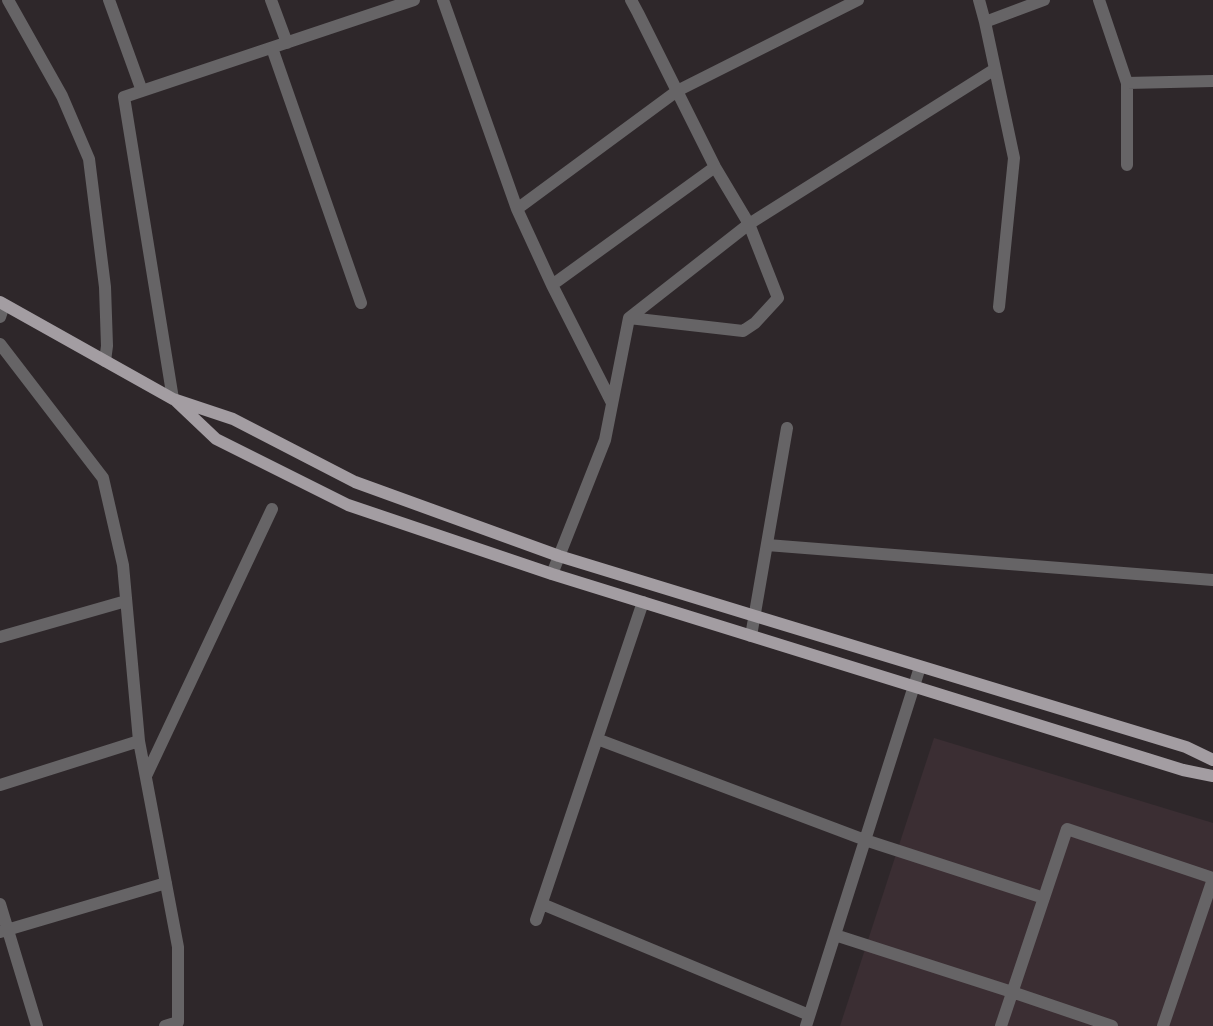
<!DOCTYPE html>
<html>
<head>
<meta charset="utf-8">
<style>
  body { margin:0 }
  canvas { display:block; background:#2e272a }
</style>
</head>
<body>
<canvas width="1213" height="1026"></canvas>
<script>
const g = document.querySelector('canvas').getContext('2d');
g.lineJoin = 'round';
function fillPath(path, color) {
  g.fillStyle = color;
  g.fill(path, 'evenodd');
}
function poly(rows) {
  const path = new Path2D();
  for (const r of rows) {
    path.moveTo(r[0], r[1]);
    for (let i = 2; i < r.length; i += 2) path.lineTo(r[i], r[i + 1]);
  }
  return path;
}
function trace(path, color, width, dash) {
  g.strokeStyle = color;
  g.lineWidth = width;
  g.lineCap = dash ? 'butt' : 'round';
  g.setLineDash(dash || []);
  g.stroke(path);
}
fillPath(poly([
  [934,738,1213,823,1213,1026,840,1026]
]), '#3b2e33');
trace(poly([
  [8,0,62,96,89,159,105,287,107,346,105,361],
  [109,0,142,91],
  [271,0,287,43],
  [443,0,517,209,552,285,612,403],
  [979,0,985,22,1014,158,999,307],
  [1099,0,1127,83,1127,165],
  [985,22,1044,0],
  [272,48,361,303],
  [1127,83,1213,81],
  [517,209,677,91,858,0],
  [552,285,715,167],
  [0,317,4,305],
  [629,318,743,331,755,323,778,298,749,224,715,167,638,13,631,0],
  [0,344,103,478,123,565,139,741,178,947,178,1022,165,1026],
  [173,399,124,97,414,0],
  [767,545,1213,580],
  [552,574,605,440,629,318,749,224,995,69],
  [751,636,787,428],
  [0,637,126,601],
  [597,739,865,840,1044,898],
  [146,776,272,509],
  [0,785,139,741],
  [0,904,37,1026],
  [542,904,809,1015],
  [536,920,643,602],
  [0,932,166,883],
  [835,935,1012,992,1112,1026],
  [806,1026,920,667],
  [1001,1026,1067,829,1213,878],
  [1163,1026,1213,879]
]), '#666466', 12);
trace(poly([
  [0,302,173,399,233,419,355,482,559,556,755,616,1186,747,1213,760],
  [177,402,216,439,348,505,552,574,1183,770,1213,776]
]), '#a39da2', 12);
</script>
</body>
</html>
